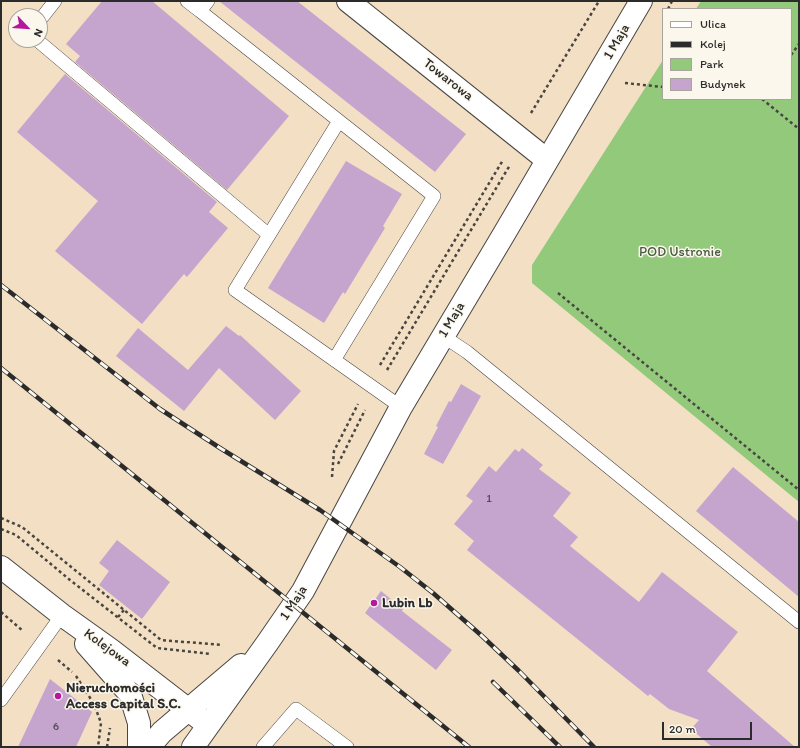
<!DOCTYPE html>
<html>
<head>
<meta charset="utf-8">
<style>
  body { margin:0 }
  #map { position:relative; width:800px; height:748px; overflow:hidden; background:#f3dfc3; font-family:Itim,sans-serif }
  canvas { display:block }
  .frame { position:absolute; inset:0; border:2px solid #2b2b2b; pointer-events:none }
  .legend { position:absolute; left:662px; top:8px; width:130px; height:92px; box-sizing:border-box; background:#fbf7ec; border:1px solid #a8a59f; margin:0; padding:5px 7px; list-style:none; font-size:12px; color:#2b2b2b }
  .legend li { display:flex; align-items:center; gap:8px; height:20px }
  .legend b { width:20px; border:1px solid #a8a59f }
  .north { position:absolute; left:8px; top:8px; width:40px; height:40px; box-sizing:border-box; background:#fbf7ec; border:1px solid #a8a59f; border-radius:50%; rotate:115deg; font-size:11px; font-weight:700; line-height:16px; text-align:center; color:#2b2b2b }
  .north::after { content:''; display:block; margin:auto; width:14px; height:18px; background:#b5179e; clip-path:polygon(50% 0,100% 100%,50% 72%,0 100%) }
  .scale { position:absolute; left:662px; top:722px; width:90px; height:18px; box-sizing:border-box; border:2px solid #2b2b2b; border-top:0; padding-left:5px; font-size:12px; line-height:14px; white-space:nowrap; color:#2b2b2b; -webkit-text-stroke:3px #fbf7ec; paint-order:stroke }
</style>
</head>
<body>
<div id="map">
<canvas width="800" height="748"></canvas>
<div class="frame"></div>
<ul class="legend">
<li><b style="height:5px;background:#fff"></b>Ulica</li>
<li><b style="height:5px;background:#2b2b2b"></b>Kolej</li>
<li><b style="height:11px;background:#92c97b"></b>Park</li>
<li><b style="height:11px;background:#c5a5ce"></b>Budynek</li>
</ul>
<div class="north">N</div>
<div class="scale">20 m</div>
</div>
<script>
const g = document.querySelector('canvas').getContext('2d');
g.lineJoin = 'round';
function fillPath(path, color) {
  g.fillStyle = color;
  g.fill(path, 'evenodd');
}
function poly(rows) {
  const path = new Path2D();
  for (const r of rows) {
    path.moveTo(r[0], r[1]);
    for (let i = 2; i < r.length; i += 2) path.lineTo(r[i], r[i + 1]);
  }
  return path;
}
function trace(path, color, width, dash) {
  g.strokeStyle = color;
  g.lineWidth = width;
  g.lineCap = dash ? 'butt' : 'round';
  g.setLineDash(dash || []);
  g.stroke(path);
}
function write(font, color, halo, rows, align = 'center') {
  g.font = font + ' Itim,sans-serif';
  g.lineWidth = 3;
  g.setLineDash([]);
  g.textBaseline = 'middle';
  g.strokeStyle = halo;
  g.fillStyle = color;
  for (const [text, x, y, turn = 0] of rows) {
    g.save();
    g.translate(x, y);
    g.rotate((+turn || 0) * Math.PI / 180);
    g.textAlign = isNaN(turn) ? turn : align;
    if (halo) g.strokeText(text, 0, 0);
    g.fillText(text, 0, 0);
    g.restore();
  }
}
fillPath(poly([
  [701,1,799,1,799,502,532,283,532,265,663,60,663,99,791,99,791,9,696,9]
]), '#92c97b');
fillPath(poly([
  [102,1,152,1,289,116,227,190,75,62,80,56,66,44],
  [219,1,297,1,466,134,435,172],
  [65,74,217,202,209,212,228,228,187,277,184,274,142,324,55,251,98,201,17,132],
  [346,161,402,194,383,226,385,228,345,294,343,292,324,323,268,288],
  [226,326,239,336,240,335,301,391,275,420,219,368,184,411,116,356,138,328,188,370],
  [461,384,481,396,443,464,424,454,438,427,436,426,449,401,451,402],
  [522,448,543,465,539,469,571,493,553,516,578,537,570,546,639,602,662,572,738,632,707,671,795,747,712,747,691,729,699,720,669,709,650,694,648,696,467,550,474,541,454,524,473,501,466,496,489,466,496,472,515,449,519,452],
  [733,467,799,522,799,597,696,511],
  [117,540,170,582,142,619,99,585,109,571,99,563],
  [381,591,403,609,402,611,452,650,436,670,365,613],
  [50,679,92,712,76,747,18,747]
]), '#c5a5ce');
const service = poly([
  [187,1,200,11,208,1],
  [200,11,434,196,334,360],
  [40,20,55,1],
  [37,40,269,235,235,290,401,407],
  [269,235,339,121],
  [443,336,467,352,799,622],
  [1,700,62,615],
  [263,747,296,709,347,747]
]);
const minor = poly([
  [348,1,547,160]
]);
const tertiary = poly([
  [1,567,62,615,111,650,208,725],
  [86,644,130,694,139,723,139,747],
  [149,747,162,732,241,665],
  [193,747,268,642,303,591,401,407,504,234,641,1]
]);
trace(service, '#494642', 14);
trace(minor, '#494642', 24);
trace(tertiary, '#494642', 24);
trace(poly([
  [668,9,672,1],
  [791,55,799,44],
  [625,83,663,87],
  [762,99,799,129],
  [531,113,599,1],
  [558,293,799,490],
  [380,365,503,160],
  [387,370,510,165],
  [338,464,365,410],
  [332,477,334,451,358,404],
  [1,518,22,527,161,640,222,645],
  [1,529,16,535,70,580,157,648,211,654],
  [1,612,23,631],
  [118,617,124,610],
  [58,660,72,672],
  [76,676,94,704,101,723,98,747],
  [107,747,110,728]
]), '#494642', 2.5, [3, 3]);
trace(service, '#fff', 13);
trace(minor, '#fff', 22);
trace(tertiary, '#fff', 22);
const rail = poly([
  [1,285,160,409,220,448,320,510,400,567,433,593,482,636,519,671,594,747],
  [1,368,469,747],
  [493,682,560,747]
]);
trace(rail, '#2b2b2b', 4.5);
trace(rail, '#fbf7ec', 3, [9]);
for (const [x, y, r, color] of [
  [374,603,4,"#b5179e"],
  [58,696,4,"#b5179e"]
]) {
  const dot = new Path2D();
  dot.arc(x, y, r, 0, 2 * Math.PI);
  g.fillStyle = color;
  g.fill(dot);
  trace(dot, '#fbf7ec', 1.5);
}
write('12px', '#524a54', null, [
  ["1",489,499],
  ["6",56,727]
]);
write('14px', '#2b2b2b', '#fbf7ec', [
  ["1 Maja",617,42,-60],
  ["Towarowa",448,80,38],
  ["1 Maja",452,320,-59],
  ["1 Maja",294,603,-57],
  ["Kolejowa",107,648,36]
]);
write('14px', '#4a5a43', '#fbf7ec', [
  ["POD Ustronie",680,252]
]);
write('bold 14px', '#2b2b2b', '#fbf7ec', [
  ["Lubin Lb",382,603],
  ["Nieruchomości",66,688],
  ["Access Capital S.C.",66,704]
], 'left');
</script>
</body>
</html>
